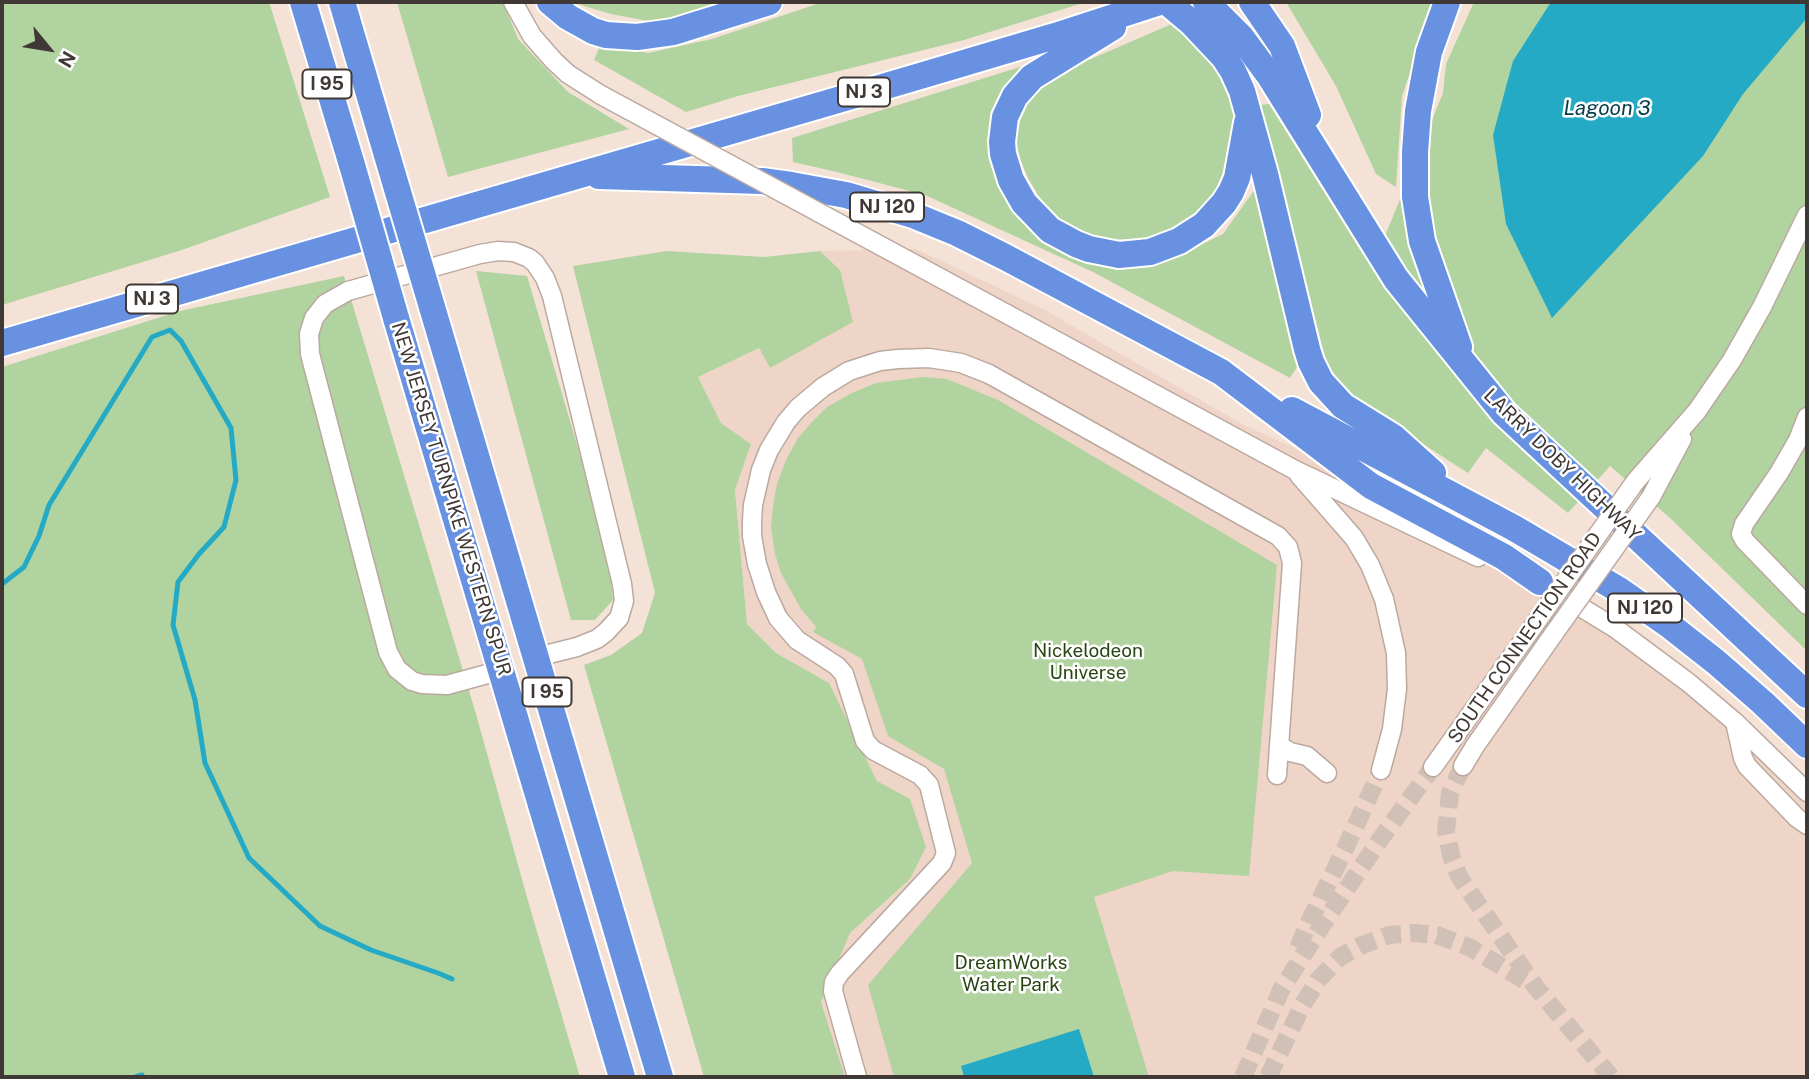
<!DOCTYPE html>
<html>
<head>
<meta charset="utf-8">
<style>
  body { margin:0 }
  #map { position:relative; width:1809px; height:1079px; overflow:hidden; background:#f4e2d7; font-family:"Public Sans",sans-serif }
  canvas { display:block }
  .frame { position:absolute; inset:0; border:4px solid #3f3834; pointer-events:none }
  .north { position:absolute; left:14px; top:14px; width:70px; height:70px; -webkit-text-stroke:5px #fff; paint-order:stroke; rotate:120deg; font-size:19px; font-weight:700; line-height:28px; text-align:center; color:#3f3834 }
  .north::after { content:''; display:block; margin:auto; width:24px; height:32px; background:#3f3834; clip-path:polygon(50% 0,100% 100%,50% 72%,0 100%) }
</style>
</head>
<body>
<div id="map">
<canvas width="1809" height="1079"></canvas>
<div class="frame"></div>
<div class="north">N</div>
</div>
<script>
const g = document.querySelector('canvas').getContext('2d');
g.lineJoin = 'round';
function fillPath(path, color) {
  g.fillStyle = color;
  g.fill(path, 'evenodd');
}
function poly(rows) {
  const path = new Path2D();
  for (const r of rows) {
    path.moveTo(r[0], r[1]);
    for (let i = 2; i < r.length; i += 2) path.lineTo(r[i], r[i + 1]);
  }
  return path;
}
function trace(path, color, width, dash) {
  g.strokeStyle = color;
  g.lineWidth = width;
  g.lineCap = dash ? 'butt' : 'round';
  g.setLineDash(dash || []);
  g.stroke(path);
}
function write(font, color, halo, rows, align = 'center') {
  g.font = font + ' "Public Sans",sans-serif';
  g.lineWidth = 5;
  g.setLineDash([]);
  g.textBaseline = 'middle';
  g.strokeStyle = halo;
  g.fillStyle = color;
  for (const [text, x, y, turn = 0] of rows) {
    g.save();
    g.translate(x, y);
    g.rotate((+turn || 0) * Math.PI / 180);
    g.textAlign = isNaN(turn) ? turn : align;
    if (halo) g.strokeText(text, 0, 0);
    g.fillText(text, 0, 0);
    g.restore();
  }
}
fillPath(poly([
  [916,249,1045,310,1240,423,1425,509,1532,567,1627,626,1732,709,1807,779,1807,1077,845,1077,821,1002,850,933,910,879,910,799,877,781,829,683,776,653,747,624,735,490,751,444,721,423,698,376,759,348,770,368,840,270,820,251]
]), '#efd5c7');
fillPath(poly([
  [2,2,269,2,330,197,182,250,2,305],
  [397,2,503,2,518,39,568,92,629,129,448,177],
  [578,2,721,2,659,23,611,14,581,5],
  [823,2,1086,2,964,40,738,96,686,112,594,60,601,43,648,53,712,39],
  [1286,2,1434,2,1402,96,1396,187,1376,174,1336,86],
  [1474,2,1807,2,1807,651,1670,518,1610,466,1568,513,1486,448,1468,473,1358,402,1328,369,1260,105,1269,104,1372,268,1443,93,1446,64],
  [1174,23,1219,66,1234,97,1232,156,1209,203,1193,218,1150,238,1115,240,1088,234,1065,224,1047,210,1028,178,1020,159,1016,141,1022,110,1029,97,1047,78],
  [1033,63,1010,87,1012,205,1123,265,1165,262,1223,234,1258,185,1300,362,1290,378,1093,272,925,195,837,172,793,162,792,138],
  [667,251,764,257,820,251,840,270,853,322,770,368,759,348,698,377,721,423,751,444,735,490,747,624,776,653,829,683,877,781,910,799,926,847,910,879,850,933,821,1002,845,1077,704,1077,584,665,611,655,642,633,655,593,573,266],
  [476,271,527,276,608,549,613,600,595,620,571,620],
  [344,276,476,714,530,908,580,1077,2,1077,2,367,180,311],
  [923,377,947,379,998,400,1277,565,1249,876,1173,871,1094,897,1149,1077,894,1077,868,985,972,863,944,769,888,736,862,659,813,632,816,627,801,609,781,573,775,554,771,528,773,506,777,484,786,460,798,438,812,422,827,407,852,393,876,383]
]), '#b1d39f');
fillPath(poly([
  [1551,2,1807,2,1807,18,1743,94,1703,156,1552,318,1506,224,1493,135,1513,61],
  [1079,1029,1094,1077,964,1077,961,1066]
]), '#25aac6');
trace(poly([
  [2,584,24,567,39,536,49,505,152,337,170,330,181,341,231,428,236,480,224,527,199,554,178,582,173,625,195,700,205,763,249,858,320,926,371,950,438,973,452,979],
  [135,1077,142,1075,143,1077]
]), '#25aac6', 5);
trace(poly([
  [1463,766,1450,793,1446,832,1452,859,1460,878,1535,986,1611,1077],
  [1298,948,1309,922,1345,849,1381,770],
  [1243,1077,1281,990,1321,927,1379,841,1433,767],
  [1268,1077,1302,1006,1318,980,1340,957,1360,946,1389,935,1415,933,1437,935,1471,948,1529,983]
]), '#d0c0b6', 18, [18, 9]);
const minor = poly([
  [513,2,532,36,554,61,568,74,601,95],
  [907,260,1295,470,1478,557],
  [1807,417,1798,440,1779,473,1744,524,1741,534,1745,541,1807,605],
  [1299,475,1354,538,1370,565,1384,599,1396,653,1397,689,1392,729,1381,770],
  [1635,482,1697,411,1732,360,1762,307,1807,215],
  [1651,497,1682,439],
  [1546,586,1615,628,1689,683,1735,722,1807,792],
  [502,670,447,685,422,684,412,681,397,669,388,652,310,354,309,334,314,318,325,304,348,291,480,254,498,251,514,252,529,258,535,263,545,278,552,296,622,584,624,601,619,618,606,632,597,639,577,647,537,657],
  [1735,722,1743,758,1747,766,1797,818,1807,825],
  [1279,745,1290,752,1307,756,1327,773],
  [1463,766,1475,746,1555,632],
  [1433,767,1537,621],
  [857,1077,833,991,834,982,840,973,942,863,946,853,929,785,920,775,873,750,865,741,844,674,837,666,797,640,778,618,766,592,757,564,752,536,752,521,753,505,761,470,769,450,786,422,798,408,823,387,849,371,880,361,898,359,929,358,961,363,989,374,1278,536,1288,547,1292,563,1277,775]
]);
const highway = poly([
  [303,2,352,165],
  [342,2,387,155],
  [550,2,568,17,593,31,606,35,637,37,673,32,769,2],
  [1167,2,1192,23,1224,57,1233,71,1242,91,1265,174,1307,349,1311,362,1321,382,1343,406,1393,437,1433,473],
  [1206,2,1241,37,1269,75,1396,279,1504,413,1807,695],
  [1252,2,1282,46,1308,115],
  [1447,2,1429,52,1418,111,1415,152,1415,197,1422,241,1459,347],
  [1113,27,1032,77,1015,96,1005,117,1002,142,1003,154,1011,180,1024,203,1050,230,1076,244,1089,249,1119,255,1150,252,1179,241,1204,225,1224,203,1231,192,1237,178,1247,123],
  [599,176,762,181,791,185,846,195,913,215,957,233,1005,257,1221,372,1371,486,1504,557,1540,582],
  [432,307,660,1077],
  [396,318,622,1077],
  [2,343,910,79,1055,36,1160,2],
  [1292,410,1514,528,1619,590,1669,625,1716,662,1763,703,1807,745]
]);
trace(minor, '#bba9a0', 21);
trace(highway, '#fff', 30);
trace(minor, '#fff', 18);
trace(highway, '#6991e2', 26);
const minorBridge = poly([
  [601,95,907,260],
  [1537,621,1635,482],
  [1555,632,1651,497]
]);
const highwayBridge = poly([
  [387,155,432,307],
  [352,165,396,318]
]);
trace(minorBridge, '#bba9a0', 21, []);
trace(highwayBridge, '#fff', 30, []);
trace(minorBridge, '#fff', 18);
trace(highwayBridge, '#6991e2', 26);
for (const [x, y, w] of [
  [327,84,49],
  [864,92,52],
  [887,207,74],
  [152,299,52],
  [1645,608,74],
  [547,692,49]
]) {
  const box = new Path2D();
  box.roundRect(x - w / 2, y - 14.5, w, 29, 5);
  g.fillStyle = '#fff';
  g.fill(box);
  trace(box, '#3f3834', 2);
}
write('bold 18px', '#3f3834', null, [
  ["I 95",327,84],
  ["NJ 3",864,92],
  ["NJ 120",887,207],
  ["NJ 3",152,299],
  ["NJ 120",1645,608],
  ["I 95",547,692]
]);
write('19px', '#3f3834', '#fff', [
  ["LARRY DOBY HIGHWAY",1562,465,44],
  ["NEW JERSEY TURNPIKE WESTERN SPUR",451,499,73],
  ["SOUTH CONNECTION ROAD",1525,638,-55]
]);
write('19px', '#284612', '#fff', [
  ["Nickelodeon",1088,651],
  ["Universe",1088,673],
  ["DreamWorks",1011,963],
  ["Water Park",1011,985]
]);
write('italic 21px', '#063f4b', '#fff', [
  ["Lagoon 3",1607,109]
]);
</script>
</body>
</html>
